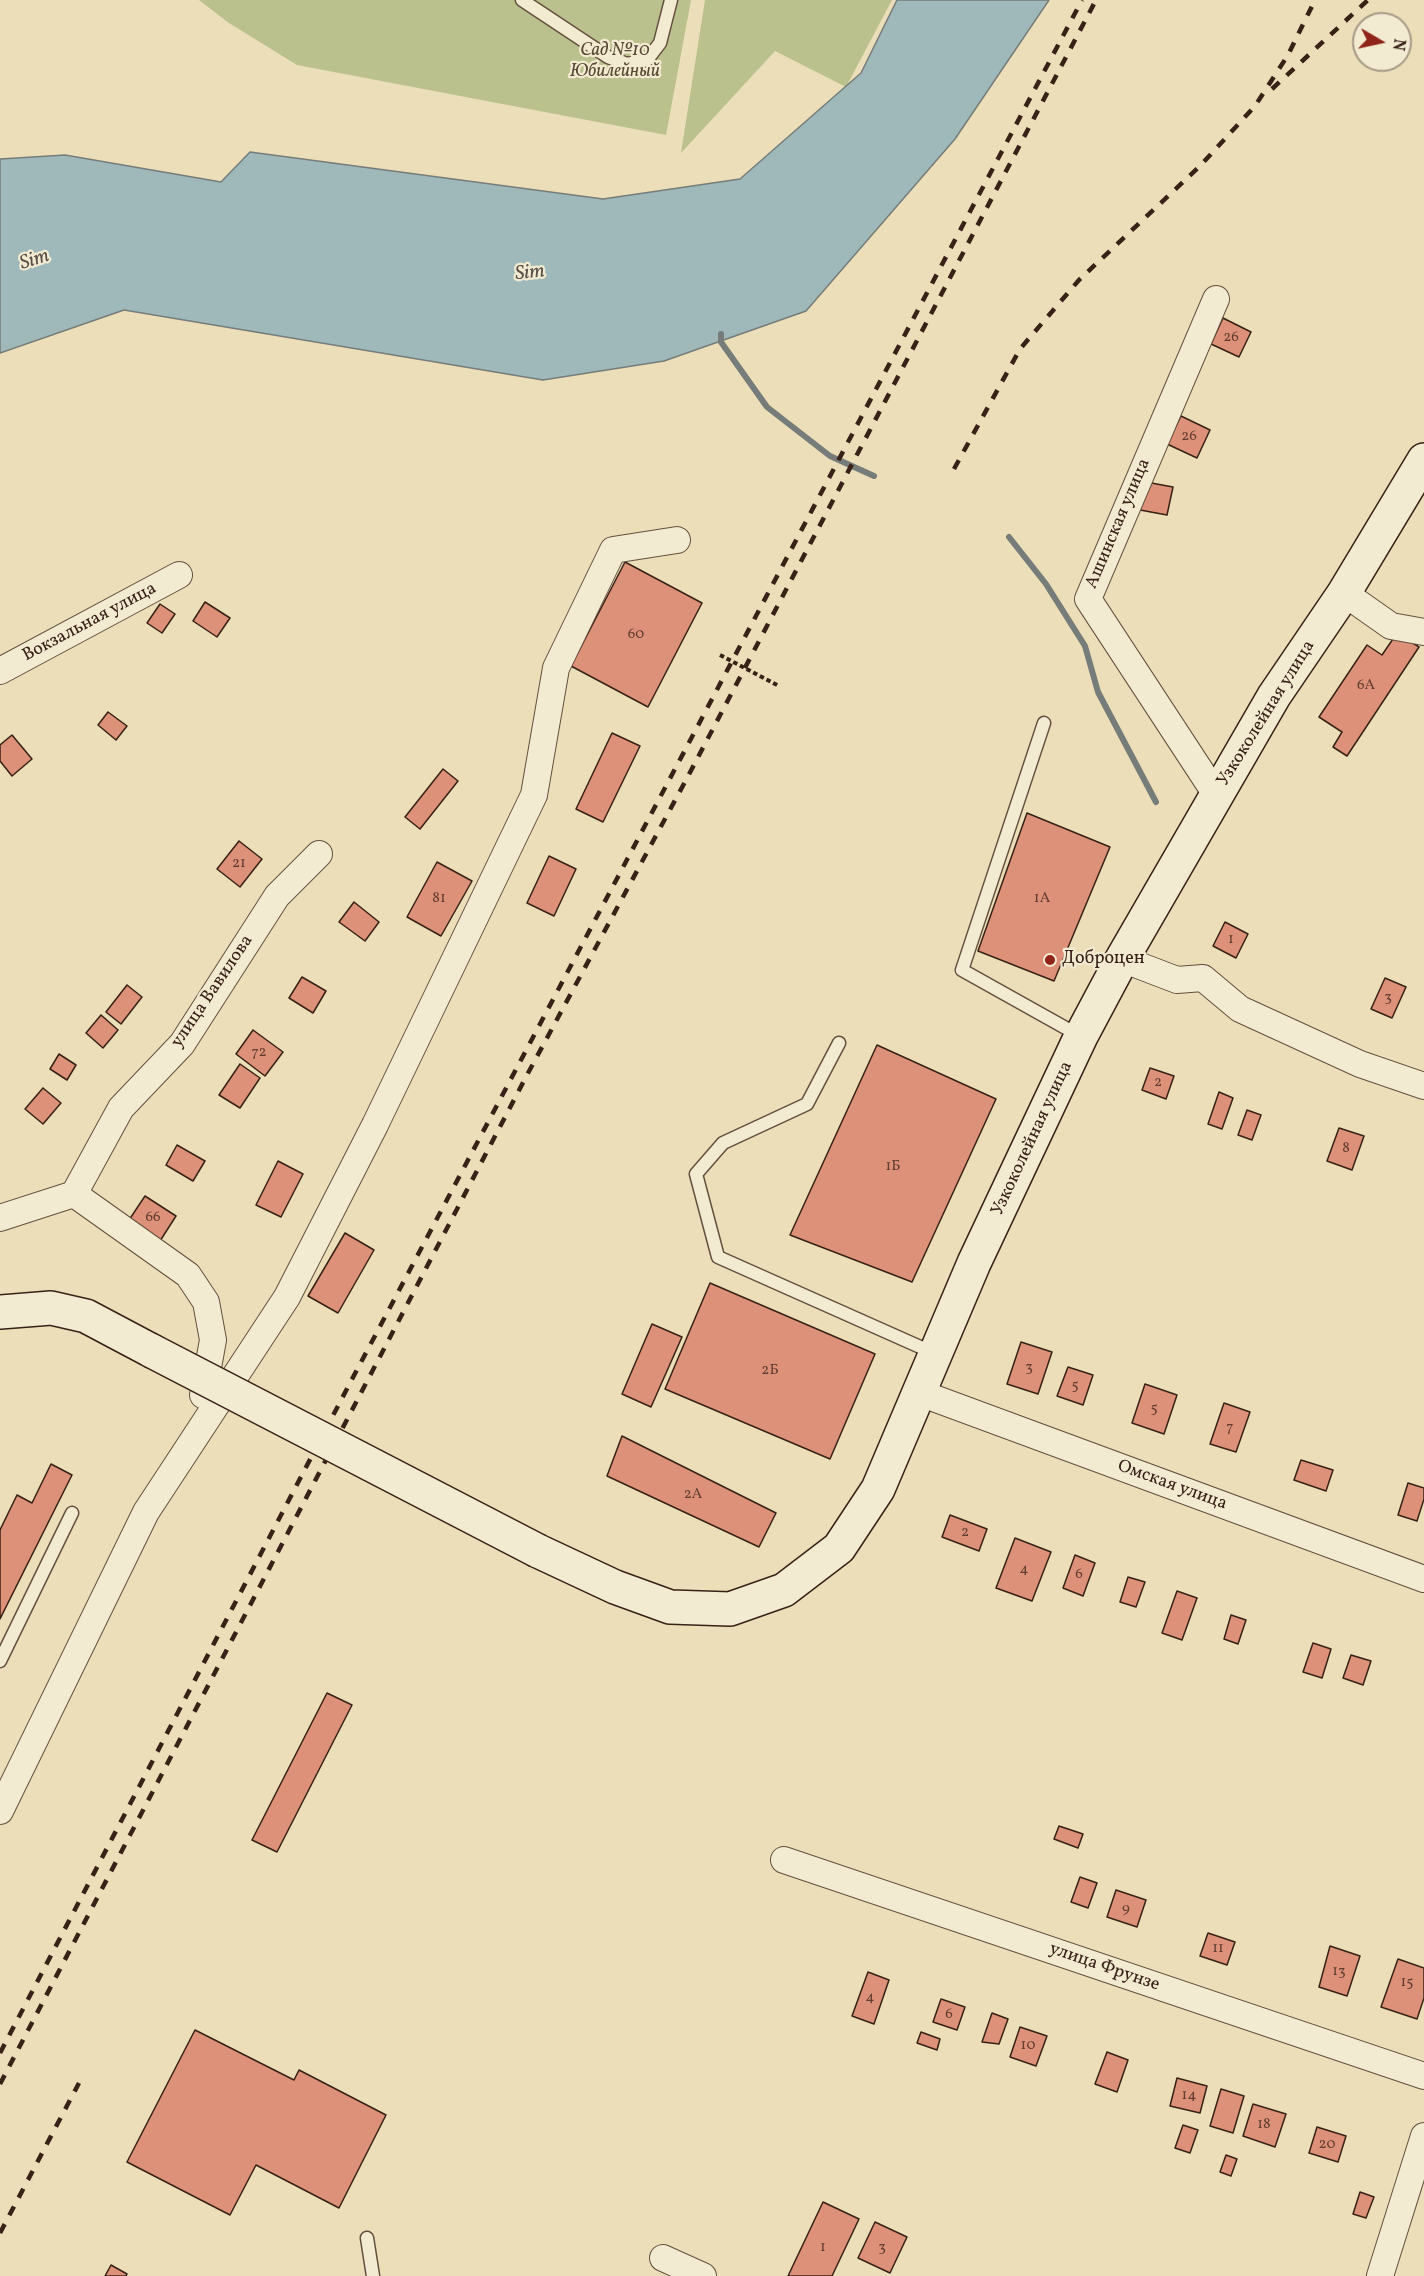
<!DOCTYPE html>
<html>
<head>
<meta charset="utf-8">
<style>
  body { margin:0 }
  #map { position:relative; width:1424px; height:2276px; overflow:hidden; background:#ebdeb8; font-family:Vollkorn,serif }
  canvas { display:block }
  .north { position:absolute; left:1352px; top:12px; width:60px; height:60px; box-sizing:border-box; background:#f2ead1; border:2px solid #a89a87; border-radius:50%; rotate:99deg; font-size:16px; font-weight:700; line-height:24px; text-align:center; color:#382117 }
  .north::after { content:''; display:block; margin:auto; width:21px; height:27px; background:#8f2418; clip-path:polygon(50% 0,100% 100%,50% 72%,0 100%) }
</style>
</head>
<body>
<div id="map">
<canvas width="1424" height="2276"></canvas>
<div class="north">N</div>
</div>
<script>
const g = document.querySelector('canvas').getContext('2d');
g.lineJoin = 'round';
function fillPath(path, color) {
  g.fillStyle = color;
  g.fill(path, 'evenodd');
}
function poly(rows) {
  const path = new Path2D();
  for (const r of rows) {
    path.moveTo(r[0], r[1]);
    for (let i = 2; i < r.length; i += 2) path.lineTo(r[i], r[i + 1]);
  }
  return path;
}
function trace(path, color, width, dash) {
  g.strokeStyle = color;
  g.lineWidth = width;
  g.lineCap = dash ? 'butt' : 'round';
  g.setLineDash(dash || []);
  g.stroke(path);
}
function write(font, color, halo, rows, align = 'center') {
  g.font = font + ' Vollkorn,serif';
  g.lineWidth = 4.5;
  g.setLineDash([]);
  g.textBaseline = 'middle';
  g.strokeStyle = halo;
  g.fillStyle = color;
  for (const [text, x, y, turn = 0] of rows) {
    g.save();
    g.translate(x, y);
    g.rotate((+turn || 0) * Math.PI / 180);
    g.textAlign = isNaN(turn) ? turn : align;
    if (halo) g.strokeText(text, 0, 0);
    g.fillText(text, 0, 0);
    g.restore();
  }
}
fillPath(poly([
  [199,0,691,0,666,135,297,65,229,23],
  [705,0,892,0,846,87,775,51,681,153]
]), '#bac18d');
const water = poly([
  [897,0,1049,0,955,139,806,311,664,361,543,380,124,310,0,353,0,159,65,155,221,182,250,152,603,199,740,179,861,73,897,0]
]);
fillPath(water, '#9fb9bb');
trace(water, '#767c79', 1.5);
trace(poly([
  [721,334,721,342,767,407,830,456,874,476],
  [1009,537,1046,584,1085,646,1098,692,1156,802]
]), '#767c79', 6);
const building = poly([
  [1223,318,1251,332,1239,357,1211,344,1223,318],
  [1181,416,1210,430,1197,458,1167,444,1181,416],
  [1146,482,1173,487,1167,515,1140,510,1146,482],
  [625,562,702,603,648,707,571,666,625,562],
  [205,602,230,618,217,637,193,621,205,602],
  [160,604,175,614,162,633,147,623,160,604],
  [1397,633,1419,647,1347,756,1333,747,1342,732,1319,717,1367,645,1382,655,1397,633],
  [108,712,127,726,116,740,98,725,108,712],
  [612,733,640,746,603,822,576,809,612,733],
  [12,735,32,759,12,776,0,761,0,745,12,735],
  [443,769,458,781,420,829,405,817,443,769],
  [1027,813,1110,847,1054,981,978,951,1027,813],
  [239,841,262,859,240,887,217,869,239,841],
  [549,856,576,869,554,916,527,903,549,856],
  [437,862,472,881,441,936,407,917,437,862],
  [354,902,379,922,365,941,339,922,354,902],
  [1225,922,1248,934,1236,958,1213,946,1225,922],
  [302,977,326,991,313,1013,289,998,302,977],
  [1385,978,1406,987,1392,1018,1371,1009,1385,978],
  [127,985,142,997,121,1024,106,1012,127,985],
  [101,1015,118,1030,103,1048,86,1033,101,1015],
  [253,1030,283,1052,265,1076,236,1054,253,1030],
  [877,1045,996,1099,912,1282,790,1235,877,1045],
  [59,1054,76,1065,67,1080,50,1069,59,1054],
  [240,1064,260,1078,240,1108,219,1095,240,1064],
  [1150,1068,1174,1076,1166,1099,1142,1090,1150,1068],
  [43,1088,61,1103,43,1124,25,1109,43,1088],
  [1219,1092,1233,1098,1222,1129,1208,1124,1219,1092],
  [1247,1110,1261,1115,1252,1140,1238,1135,1247,1110],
  [1339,1128,1364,1136,1352,1170,1327,1161,1339,1128],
  [177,1145,205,1161,193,1181,166,1165,177,1145],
  [278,1161,303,1174,281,1217,256,1205,278,1161],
  [145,1196,176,1216,160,1241,129,1220,145,1196],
  [345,1233,374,1250,338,1313,308,1296,345,1233],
  [710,1283,875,1354,830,1459,665,1389,710,1283],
  [652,1324,682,1337,651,1407,622,1394,652,1324],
  [1021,1342,1052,1352,1038,1394,1007,1384,1021,1342],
  [1068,1367,1093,1375,1083,1405,1057,1396,1068,1367],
  [1145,1384,1177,1395,1164,1434,1132,1423,1145,1384],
  [1224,1403,1250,1412,1236,1452,1210,1444,1224,1403],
  [622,1436,776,1513,759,1547,607,1476,622,1436],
  [1301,1460,1333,1470,1326,1491,1294,1480,1301,1460],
  [51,1464,72,1475,0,1619,0,1530,17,1495,32,1503,51,1464],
  [1408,1483,1424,1488,1424,1499,1417,1521,1398,1515,1408,1483],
  [950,1515,987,1529,979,1551,942,1537,950,1515],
  [1015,1538,1051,1552,1032,1601,996,1588,1015,1538],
  [1075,1555,1095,1563,1083,1596,1063,1588,1075,1555],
  [1128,1577,1145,1582,1136,1607,1120,1602,1128,1577],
  [1177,1591,1197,1598,1182,1640,1162,1633,1177,1591],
  [1231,1615,1246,1620,1238,1644,1224,1639,1231,1615],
  [1313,1643,1331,1649,1322,1678,1303,1672,1313,1643],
  [1351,1655,1371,1661,1363,1685,1343,1678,1351,1655],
  [327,1693,352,1705,277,1852,252,1840,327,1693],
  [1059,1826,1083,1834,1078,1848,1054,1839,1059,1826],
  [1080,1877,1097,1883,1088,1908,1071,1902,1080,1877],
  [1116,1890,1146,1900,1137,1927,1107,1917,1116,1890],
  [1208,1933,1235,1942,1227,1965,1200,1956,1208,1933],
  [1330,1946,1360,1956,1347,1996,1319,1987,1330,1946],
  [1398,1959,1424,1968,1424,1998,1417,2019,1381,2007,1398,1959],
  [868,1972,889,1980,874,2024,852,2016,868,1972],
  [941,1999,965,2007,957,2030,933,2022,941,1999],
  [992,2013,1008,2019,999,2044,982,2042,992,2013],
  [1020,2027,1047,2036,1036,2066,1010,2057,1020,2027],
  [195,2030,294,2080,299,2070,386,2115,339,2208,256,2165,230,2215,127,2162,195,2030],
  [921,2032,940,2039,937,2050,917,2043,921,2032],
  [1107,2052,1128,2060,1117,2092,1095,2084,1107,2052],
  [1177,2078,1207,2086,1200,2113,1170,2106,1177,2078],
  [1221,2089,1244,2096,1233,2133,1210,2126,1221,2089],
  [1253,2104,1286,2114,1275,2147,1243,2136,1253,2104],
  [1183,2125,1198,2130,1190,2153,1175,2148,1183,2125],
  [1317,2127,1346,2136,1338,2162,1309,2153,1317,2127],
  [1226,2155,1237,2159,1231,2176,1220,2172,1226,2155],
  [1360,2192,1374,2197,1366,2218,1353,2214,1360,2192],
  [823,2202,859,2219,832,2276,788,2276,823,2202],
  [875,2222,907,2237,890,2273,858,2258,875,2222],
  [111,2265,127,2274,126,2276,105,2276,111,2265]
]);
fillPath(building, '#dd9178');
trace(building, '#382117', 1.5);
const lane = poly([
  [522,0,608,57,627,64,647,60,660,43,671,0],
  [1044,723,962,970,1080,1036],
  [839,1043,807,1104,723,1143,696,1174,718,1257,936,1354],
  [0,1661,72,1513],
  [367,2238,373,2276]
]);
const street = poly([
  [1216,299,1088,599,1217,796],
  [1344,593,1391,626,1424,632],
  [0,671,179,575],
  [1122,959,1177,980,1203,978,1240,1009,1360,1064,1424,1086],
  [74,1194,121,1108,182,1044,277,896,319,854],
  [0,1218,74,1194,188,1275,206,1302,213,1340,203,1395],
  [920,1393,1424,1579],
  [0,1811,146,1512,287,1297,375,1125,534,795,556,668,613,550,677,540],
  [784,1860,1424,2076],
  [663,2258,703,2276],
  [1380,2276,1424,2136]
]);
const secondary = poly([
  [0,1312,51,1308,86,1316,152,1351],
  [538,1551,615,1587,670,1607,730,1609,784,1590,839,1548,878,1489,974,1263,1081,1036,1122,959,1274,696,1344,593,1424,460]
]);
trace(lane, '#65503f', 15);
trace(street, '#65503f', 28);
trace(secondary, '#382117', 36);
trace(poly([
  [720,655,779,686]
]), '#382117', 4, [4.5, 3]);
trace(lane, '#f2ead1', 12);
trace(street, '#f2ead1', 26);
trace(secondary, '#f2ead1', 33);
trace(poly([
  [1272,89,1368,0],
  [954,469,1020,349,1079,280,1200,166,1255,106,1288,55,1315,0],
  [0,2053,350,1383,1082,0],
  [0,2084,527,1075,686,780,1096,0],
  [0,2233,79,2083]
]), '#382117', 4.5, [10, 10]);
const secondaryBridge = poly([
  [152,1351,538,1551]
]);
trace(secondaryBridge, '#382117', 36, []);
trace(secondaryBridge, '#f2ead1', 33);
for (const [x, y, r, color] of [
  [1050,960,6,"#8f2418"]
]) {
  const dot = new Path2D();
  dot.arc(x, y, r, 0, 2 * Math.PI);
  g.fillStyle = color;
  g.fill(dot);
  trace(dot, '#f2ead1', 2);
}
write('15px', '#613d2f', null, [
  ["26",1231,338],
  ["26",1189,437],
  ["60",636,635],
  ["6А",1366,686],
  ["21",239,864],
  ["81",439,899],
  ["1А",1042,899],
  ["1",1231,940],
  ["3",1388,998],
  ["72",259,1053],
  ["2",1158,1083],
  ["8",1346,1149],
  ["1Б",893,1167],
  ["66",153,1218],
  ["3",1029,1368],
  ["2Б",770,1371],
  ["5",1075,1386],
  ["5",1154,1409],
  ["7",1230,1428],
  ["2А",693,1495],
  ["2",965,1533],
  ["4",1024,1570],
  ["6",1079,1575],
  ["9",1126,1909],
  ["11",1218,1949],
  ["13",1339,1972],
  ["15",1407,1983],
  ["4",870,1998],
  ["6",949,2015],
  ["10",1028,2046],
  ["14",1189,2096],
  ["18",1264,2125],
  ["20",1327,2145],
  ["1",823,2248],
  ["3",882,2248]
]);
write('italic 18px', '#584934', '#f2ead1', [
  ["Сад №10",615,52],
  ["Юбилейный",615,73]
]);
write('18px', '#382117', '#f2ead1', [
  ["Ашинская улица",1119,524,-67],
  ["Вокзальная улица",90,623,-28],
  ["Узкоколейная улица",1267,714,-58],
  ["улица Вавилова",213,992,-56],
  ["Узкоколейная улица",1033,1139,-65],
  ["Омская улица",1172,1486,20],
  ["улица Фрунзе",1104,1968,19]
]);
write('18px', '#382117', '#f2ead1', [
  ["Доброцен",1062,960]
], 'left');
write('italic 20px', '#574f48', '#f2ead1', [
  ["Sim",35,261,-18],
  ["Sim",530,274,-6]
]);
</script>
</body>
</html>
